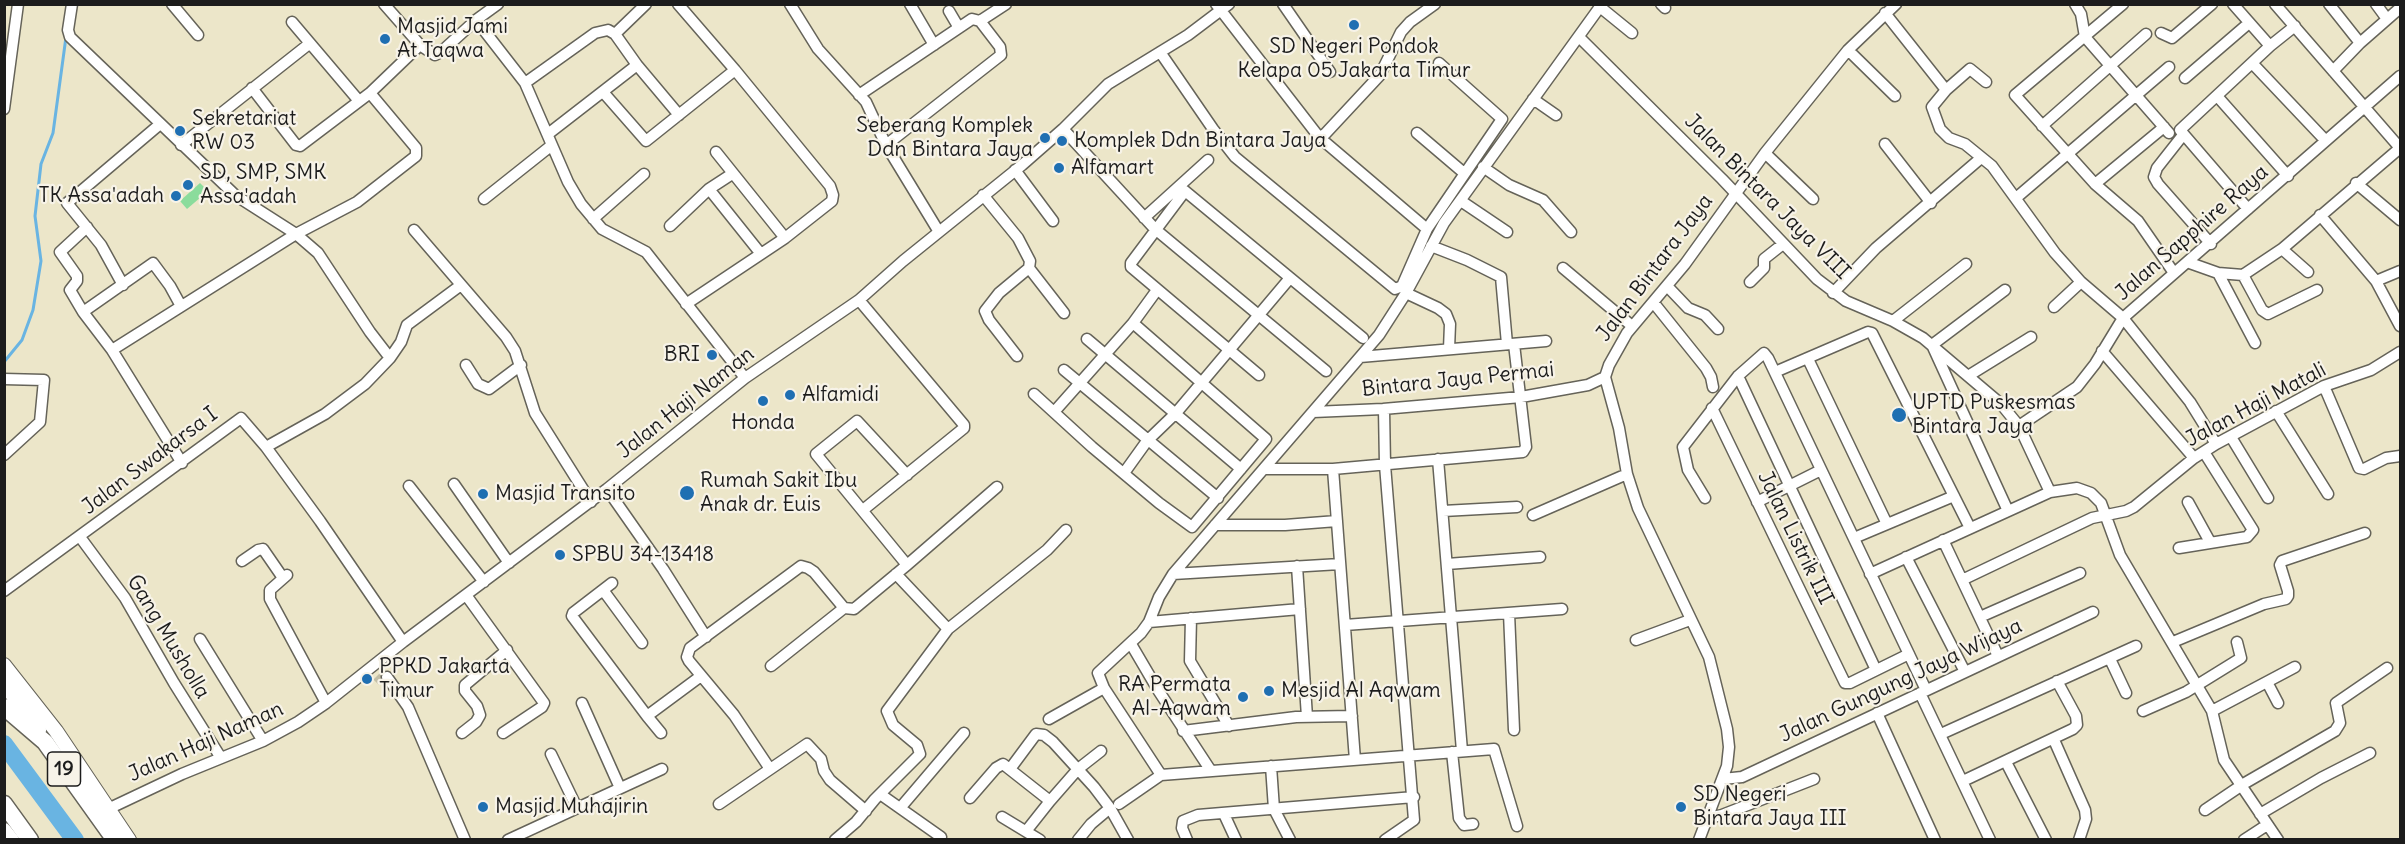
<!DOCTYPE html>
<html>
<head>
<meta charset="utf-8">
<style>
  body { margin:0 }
  #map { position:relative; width:2405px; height:844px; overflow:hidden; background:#ece6c9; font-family:Delius,sans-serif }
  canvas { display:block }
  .frame { position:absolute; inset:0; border:6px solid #1c1c1c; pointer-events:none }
</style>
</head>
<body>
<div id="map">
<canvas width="2405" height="844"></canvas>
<div class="frame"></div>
</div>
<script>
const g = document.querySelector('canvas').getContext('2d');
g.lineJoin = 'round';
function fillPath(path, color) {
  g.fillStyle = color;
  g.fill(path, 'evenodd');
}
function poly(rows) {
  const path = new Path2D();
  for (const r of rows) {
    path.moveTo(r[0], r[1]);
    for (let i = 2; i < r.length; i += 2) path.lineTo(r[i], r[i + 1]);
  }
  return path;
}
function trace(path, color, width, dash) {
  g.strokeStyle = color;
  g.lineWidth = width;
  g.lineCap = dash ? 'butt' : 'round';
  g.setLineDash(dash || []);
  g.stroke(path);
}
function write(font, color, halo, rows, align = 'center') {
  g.font = font + ' Delius,sans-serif';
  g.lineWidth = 4.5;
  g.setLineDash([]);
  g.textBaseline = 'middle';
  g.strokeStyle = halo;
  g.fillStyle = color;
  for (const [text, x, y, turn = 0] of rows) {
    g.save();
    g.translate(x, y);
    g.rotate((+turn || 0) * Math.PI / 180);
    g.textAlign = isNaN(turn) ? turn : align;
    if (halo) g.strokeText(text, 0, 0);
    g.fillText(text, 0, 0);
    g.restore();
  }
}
fillPath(poly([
  [200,183,208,191,187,209,180,201]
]), '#8bdc9c');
trace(poly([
  [4,362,22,340,33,310,41,261,35,216,41,164,53,133,66,37]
]), '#69b4e2', 3);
trace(poly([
  [4,744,75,840]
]), '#69b4e2', 18);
trace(poly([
  [377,676,382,681]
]), '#c2bea6', 10, [10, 5]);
const minor = poly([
  [72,4,68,30,70,37,235,195,296,234,318,253,370,332,390,358],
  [172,4,198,35],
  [384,4,420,45,435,55,441,52,476,20,498,4],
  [678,4,735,70,830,186,833,195,832,201,785,238,686,304],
  [790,4,818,49,866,102,886,145,939,232],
  [910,4,934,45],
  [1216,4,1319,137,1325,134,1380,75,1401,32,1410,22,1435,4],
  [1283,4,1330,72],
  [1661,4,1665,8],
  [2075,4,2081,14,2085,37,2169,133],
  [2123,4,2015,95,2095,184,2138,221,2174,273],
  [2233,4,2270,46],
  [2275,4,2400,148],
  [2329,4,2360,43],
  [2376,4,2387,19],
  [1600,7,1632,33],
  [949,11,959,28],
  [1885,13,1946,90,1932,107,1940,129,1949,138,1965,144,1992,166,2055,253,2081,282,2123,318,2190,402,2216,444],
  [476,20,525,83,568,182,581,204,602,229,646,252,745,378],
  [292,22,359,101],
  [2161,33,2172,38,2212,4],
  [615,34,646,4],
  [1579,37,1722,179,1817,279,1846,301,1893,321,1923,338,2001,404,2019,426,2050,492],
  [1848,50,1895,96],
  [1160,52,1213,129,1235,157,1395,289,1402,286,1427,229,1502,119,1439,63],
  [2252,63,2325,140],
  [2333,71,2360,43,2400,8],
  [2185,78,2249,23],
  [525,83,595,33,608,30,615,34,637,65,679,115],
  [252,88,296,145,300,146,370,93,420,45],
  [1946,90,1970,69,1986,82],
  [603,92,646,141,735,70],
  [859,95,972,19,980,21,1006,4],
  [2217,96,2288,176],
  [1533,99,1556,115],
  [4,109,18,4],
  [2042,126,2146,34],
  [1063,129,1155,229,1326,371],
  [1417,133,1464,173],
  [548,134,637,65],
  [2183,135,2157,168,2154,177,2158,184,2211,244],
  [1326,143,1427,229],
  [1885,144,1931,203],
  [181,145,309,44],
  [886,145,1001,55,1000,47,980,21],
  [716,152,785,238],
  [1765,153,1813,199],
  [1483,167,1509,185,1543,200,1571,232],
  [1015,170,1053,221],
  [2356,183,2400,220],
  [2095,184,2164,127],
  [709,189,761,254],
  [983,195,1018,238,1030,261,1029,268,1064,313],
  [2016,198,2169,67],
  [484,199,552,145],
  [1461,201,1507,232],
  [2248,209,2180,130,2270,46,2295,26],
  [2320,215,2376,281],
  [1144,218,1208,160],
  [593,219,644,174],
  [670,226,709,189,732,174],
  [414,230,506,337,515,351,535,413,591,502],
  [1431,246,1467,260,1501,277,1507,344],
  [2282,249,2308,272],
  [2187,262,2218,273,2243,275,2282,249,2400,148],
  [1563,268,1632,326],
  [2400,271,2376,281,2400,326],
  [2218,273,2255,343],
  [2243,275,2262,310,2268,314,2317,290],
  [1750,282,1764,268,1764,259,1783,244],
  [123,285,101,245,67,203,159,125],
  [1667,286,1688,308,1705,315,1718,329],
  [2005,290,1932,345,2008,511],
  [1406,293,1438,308,1446,314,1450,324,1449,349],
  [1833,293,1876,248,1981,158],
  [859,300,964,425,964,428,863,510],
  [1653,302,1706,368,1711,377,1713,387],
  [181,306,170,286,153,263,83,312,112,350,182,463],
  [2054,307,2081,282],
  [83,312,70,290,77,281,77,276,60,252,87,227],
  [1893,321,1966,264],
  [1087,339,1241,469],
  [112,350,296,234,357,202,416,156,416,148,370,93],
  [2102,351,2194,458],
  [1017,356,989,320,985,311,999,293,1029,268],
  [1360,357,1546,341],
  [1808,359,1887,524],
  [466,365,478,384,489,389,521,365],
  [1064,370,1218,498],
  [1775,372,1868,332,1872,333,1970,528],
  [1259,375,1131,267,1131,263,1185,191,1363,338],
  [1738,376,1876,670],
  [1968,376,2031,337],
  [4,379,44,380,40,422,4,455],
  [2324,386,2359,468,2364,469,2386,458,2400,456],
  [1034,394,1092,447,1159,503,1192,527,1266,439,1133,323],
  [1712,408,1845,683,1850,683,1909,654],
  [1384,409,1385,465,1414,820,1385,840],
  [2276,411,2328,494],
  [1054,412,1133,323,1157,290],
  [1313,412,1383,409,1521,397,1588,385,1605,377],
  [2019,426,2077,387,2095,364,2123,318,2400,76],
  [2231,437,2268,498],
  [266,447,325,414,365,384,390,358,401,342,407,325,461,285],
  [1438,459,1462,751],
  [1264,469,1333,469,1523,452,1526,447,1514,344],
  [1333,469,1355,760],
  [1124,473,1147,441,1176,413,1290,278],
  [907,475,857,421,816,454,907,565],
  [454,484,509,563],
  [409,486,484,582],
  [607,489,663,569,706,637],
  [1705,498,1688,470,1683,447,1738,376,1764,353,1768,358,1926,690],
  [1757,502,1821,470],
  [2188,502,2210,542],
  [1443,511,1517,507],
  [1533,515,1627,474],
  [1215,525,1285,525,1337,521],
  [80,537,125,598,174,683,221,758],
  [1854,538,1954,496],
  [1943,540,1998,656],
  [2179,548,2247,537,2253,530,2204,452],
  [1906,557,1965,672],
  [242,561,258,550,263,549,283,578],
  [1447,564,1540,557],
  [1297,566,1307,717],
  [896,574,948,629],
  [1173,574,1340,564],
  [1870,574,2050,492,2077,488,2091,493,2101,503,2120,555,2212,711,2224,760,2278,840],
  [287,575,270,590,270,599,326,703],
  [1962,580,2092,518,2126,511,2134,507,2194,458,2216,444,2324,386,2371,370,2400,352],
  [612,583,573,613,572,616,647,716,701,676],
  [603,590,642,643],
  [4,591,241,418,266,447,320,521,403,642],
  [466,595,544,703,542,707,503,733],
  [1509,613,1514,730],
  [1980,617,2080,573],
  [1191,618,1190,661,1229,726],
  [1149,622,1300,609],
  [1345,625,1562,609],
  [200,639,263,741],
  [1636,640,1690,620],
  [2173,642,2264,604,2286,599,2288,596,2288,591,2280,565,2282,561,2365,533],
  [1131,644,1158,690,1211,771],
  [2110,659,2126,693],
  [771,666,844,608],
  [387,677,408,707,465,840],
  [2267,682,2278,703],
  [1920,693,1990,840],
  [582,703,620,788],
  [2143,711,2186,692,2241,658,2237,642],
  [2212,711,2295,667],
  [1877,713,1935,840],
  [647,716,661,733],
  [1049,719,1104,688],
  [1183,731,1296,717,1352,716],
  [462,733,476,722,480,715,477,706,465,691,465,685,507,650],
  [1941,734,2136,646],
  [2054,740,2085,810,2086,819,2079,840],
  [1452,752,1459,818,1464,825,1473,824],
  [551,754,577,808],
  [2006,762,2046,840],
  [1271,766,1274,809,1290,840],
  [770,769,734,715,689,661,687,657,690,648,801,566,808,568,814,572,844,608,854,609,907,565,997,487],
  [1010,769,1036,734,1044,735,1053,742,1094,787,1110,808,1091,824,1078,840],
  [1161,775,1104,688,1098,673,1141,633,1149,622,1159,597,1173,574,1379,335,1406,293,1444,223,1602,4],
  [1723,779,1742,777,2093,612],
  [1963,781,2073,729,2077,725,2076,716,2057,681],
  [880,794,941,837],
  [970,798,996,768,1003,764,1050,801,1027,830],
  [1050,801,1078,769,1101,751],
  [719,804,807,744,821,759,824,771,830,780,866,811],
  [1119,804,1161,775,1494,749,1517,826],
  [901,807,964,733],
  [1110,808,1128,840],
  [108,809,182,774,263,741,298,722,326,703,403,642,607,489,745,378,859,300,903,261,1022,165,1063,129,1108,84,1188,35,1229,4],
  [2205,810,2245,783,2335,731,2340,723,2336,703,2387,668],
  [1224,814,1236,840],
  [2260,814,2321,778,2370,753],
  [1002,817,1040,840],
  [1708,818,1722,815,1814,779],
  [508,840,662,769],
  [835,840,856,822,875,799,920,754,917,745,893,725,887,711,948,629,1047,550,1066,530],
  [1187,840,1182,828,1183,821,1198,815,1414,797],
  [1699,840,1727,766,1729,747,1727,729,1709,657,1638,508,1627,474,1619,428,1605,377,1609,365,1627,333,1685,264,1765,153,1848,50,1896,4],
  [2244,840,2267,825]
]);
const major = poly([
  [4,665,56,731,129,840],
  [4,830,12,840]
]);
const highway = poly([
  [4,681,38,730],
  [4,707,45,742,115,840],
  [4,804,30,840]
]);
trace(minor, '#656359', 13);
trace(major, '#656359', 16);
trace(highway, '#656359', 19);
trace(minor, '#fff', 10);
trace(major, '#fff', 14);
trace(highway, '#fff', 16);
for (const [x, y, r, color] of [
  [1354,25,6,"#1f6fb2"],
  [385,39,6,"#1f6fb2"],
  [180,131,6,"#1f6fb2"],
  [1045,138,6,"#1f6fb2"],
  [1062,141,6,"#1f6fb2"],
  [1059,168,6,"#1f6fb2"],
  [188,185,6,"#1f6fb2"],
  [176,196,6,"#1f6fb2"],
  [712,355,6,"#1f6fb2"],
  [790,395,6,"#1f6fb2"],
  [763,401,6,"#1f6fb2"],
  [1899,415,8,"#1f6fb2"],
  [687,493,8,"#1f6fb2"],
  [483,494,6,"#1f6fb2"],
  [560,555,6,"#1f6fb2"],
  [367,679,6,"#1f6fb2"],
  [1269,691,6,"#1f6fb2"],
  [1243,697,6,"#1f6fb2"],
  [483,807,6,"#1f6fb2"],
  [1681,807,6,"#1f6fb2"]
]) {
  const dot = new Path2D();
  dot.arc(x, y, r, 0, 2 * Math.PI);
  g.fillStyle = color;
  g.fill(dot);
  trace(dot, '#f7f3e8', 2);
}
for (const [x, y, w] of [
  [64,769,33]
]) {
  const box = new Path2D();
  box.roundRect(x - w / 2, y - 17, w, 34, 4.5);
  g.fillStyle = '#f7f3e8';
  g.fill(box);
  trace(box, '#1c1c1c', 1.5);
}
write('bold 20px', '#1c1c1c', null, [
  ["19",64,769]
]);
write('21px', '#1c1c1c', '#f7f3e8', [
  ["Masjid Jami",397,27],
  ["At Taqwa",397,51],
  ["SD Negeri Pondok",1354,47,"center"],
  ["Kelapa 05 Jakarta Timur",1354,71,"center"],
  ["Sekretariat",192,119],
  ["RW 03",192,143],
  ["Seberang Komplek",1033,126,"right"],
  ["Ddn Bintara Jaya",1033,150,"right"],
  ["Komplek Ddn Bintara Jaya",1074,141],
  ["Alfamart",1071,168],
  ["SD, SMP, SMK",200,173],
  ["Assa'adah",200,197],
  ["TK Assa'adah",164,196,"right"],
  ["BRI",700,355,"right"],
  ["Alfamidi",802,395],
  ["UPTD Puskesmas",1912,403],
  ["Bintara Jaya",1912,427],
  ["Honda",763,423,"center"],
  ["Rumah Sakit Ibu",700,481],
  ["Anak dr. Euis",700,505],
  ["Masjid Transito",495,494],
  ["SPBU 34-13418",572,555],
  ["PPKD Jakarta",379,667],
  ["Timur",379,691],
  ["RA Permata",1231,685,"right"],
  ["Al-Aqwam",1231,709,"right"],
  ["Mesjid Al Aqwam",1281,691],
  ["SD Negeri",1693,795],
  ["Bintara Jaya III",1693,819],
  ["Masjid Muhajirin",495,807]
], 'left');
write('21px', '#1c1c1c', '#f7f3e8', [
  ["Jalan Bintara Jaya VIII",1767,197,45],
  ["Jalan Sapphire Raya",2192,233,-41],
  ["Jalan Bintara Jaya",1655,268,-53],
  ["Bintara Jaya Permai",1458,380,-6],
  ["Jalan Haji Naman",686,403,-38],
  ["Jalan Haji Matali",2256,405,-28],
  ["Jalan Swakarsa I",150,461,-37],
  ["Jalan Listrik III",1795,538,64],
  ["Gang Musholla",168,637,59],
  ["Jalan Gungung Jaya Wijaya",1901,681,-25],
  ["Jalan Haji Naman",206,742,-24]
]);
</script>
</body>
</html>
